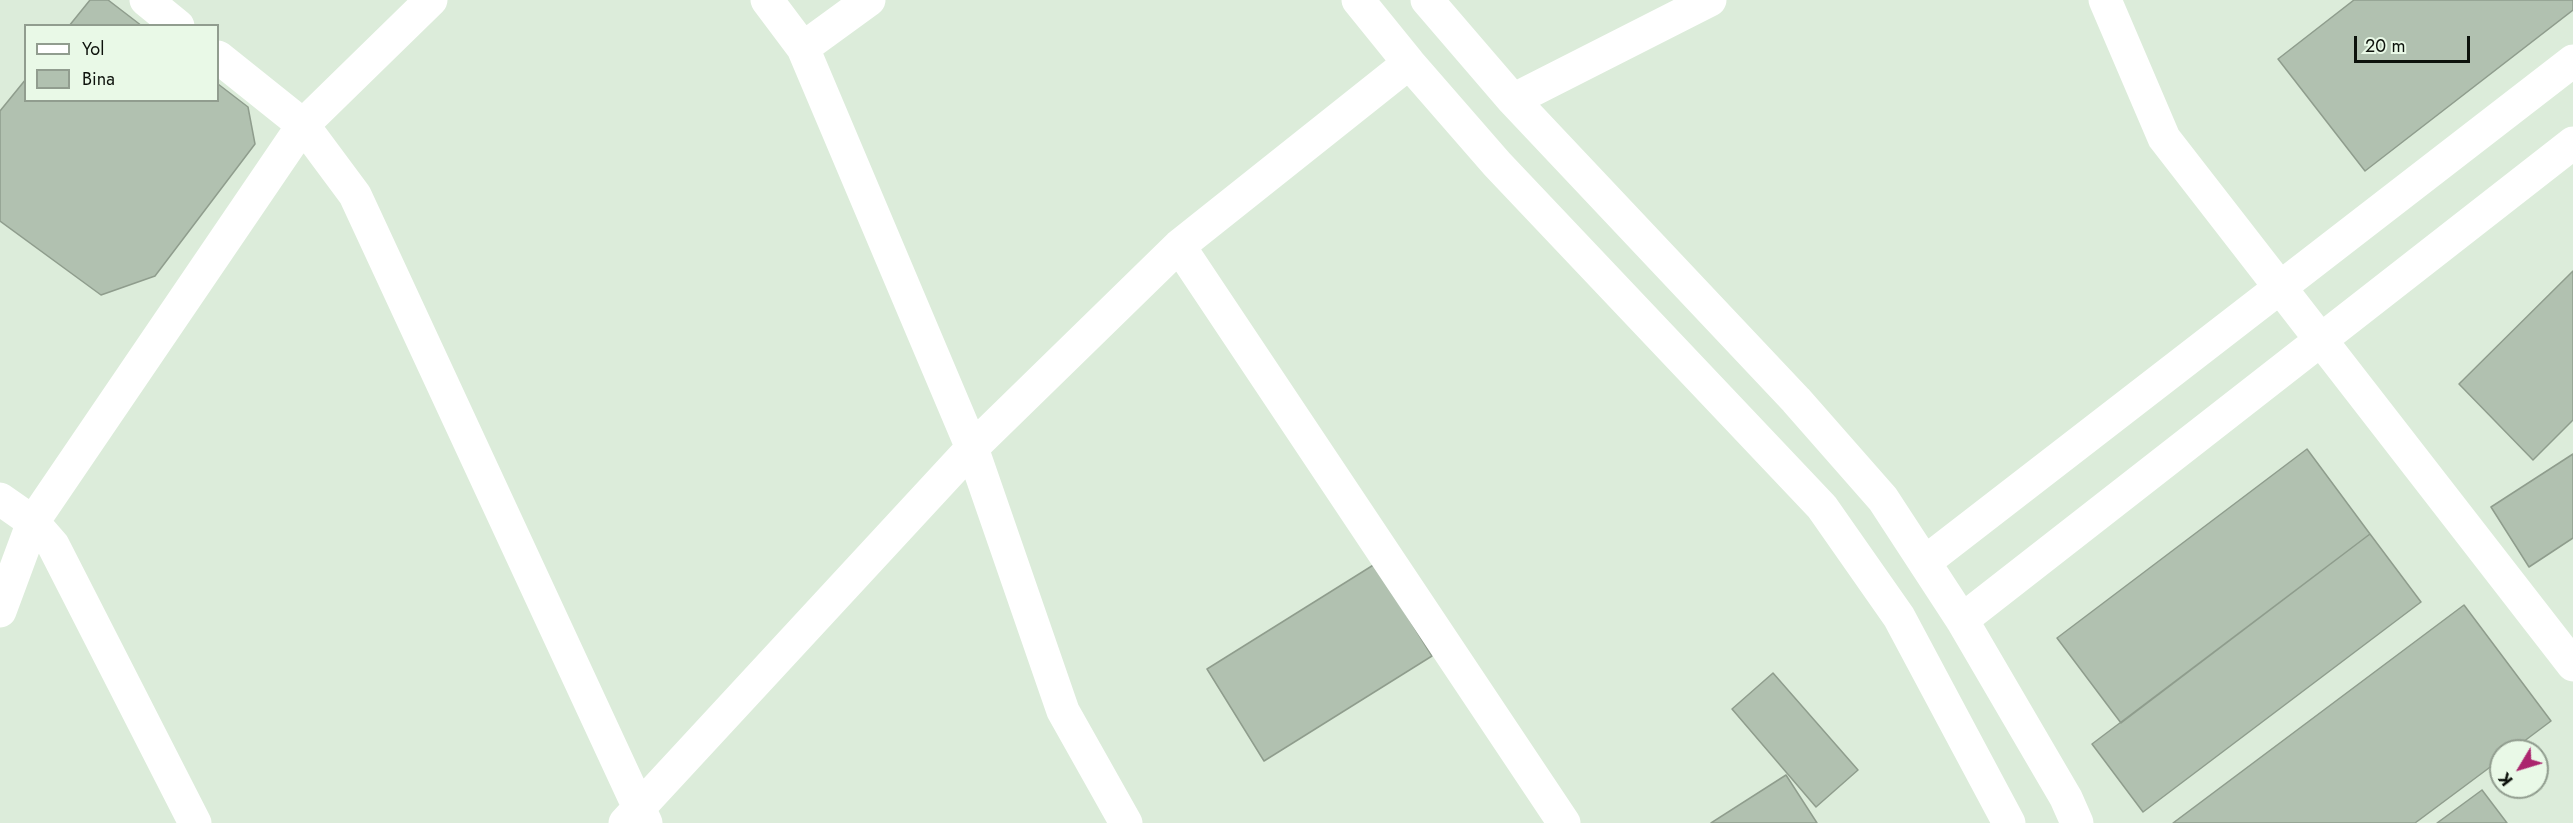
<!DOCTYPE html>
<html>
<head>
<meta charset="utf-8">
<style>
  body { margin:0 }
  #map { position:relative; width:2573px; height:823px; overflow:hidden; background:#dcecda; font-family:Jost,sans-serif }
  canvas { display:block }
  .legend { position:absolute; left:24px; top:24px; width:195px; height:78px; box-sizing:border-box; background:#e9f9e7; border:2px solid #919d8f; margin:0; padding:8px 10px; list-style:none; font-size:18px; color:#0d120c }
  .legend li { display:flex; align-items:center; gap:12px; height:30px }
  .legend b { width:30px; border:2px solid #919d8f }
  .north { position:absolute; left:2489px; top:739px; width:60px; height:60px; box-sizing:border-box; background:#e9f9e7; border:2px solid #919d8f; border-radius:50%; rotate:232deg; font-size:16px; font-weight:700; line-height:24px; text-align:center; color:#0d120c }
  .north::after { content:''; display:block; margin:auto; width:21px; height:27px; background:#ab256e; clip-path:polygon(50% 0,100% 100%,50% 72%,0 100%) }
  .scale { position:absolute; left:2354px; top:36px; width:116px; height:27px; box-sizing:border-box; border:3px solid #0d120c; border-top:0; padding-left:8px; font-size:18px; line-height:21px; white-space:nowrap; color:#0d120c; -webkit-text-stroke:4px #e9f9e7; paint-order:stroke }
</style>
</head>
<body>
<div id="map">
<canvas width="2573" height="823"></canvas>
<ul class="legend">
<li><b style="height:8px;background:#fff"></b>Yol</li>
<li><b style="height:16px;background:#b1c1b0"></b>Bina</li>
</ul>
<div class="north">K</div>
<div class="scale">20 m</div>
</div>
<script>
const g = document.querySelector('canvas').getContext('2d');
g.lineJoin = 'round';
function fillPath(path, color) {
  g.fillStyle = color;
  g.fill(path, 'evenodd');
}
function poly(rows) {
  const path = new Path2D();
  for (const r of rows) {
    path.moveTo(r[0], r[1]);
    for (let i = 2; i < r.length; i += 2) path.lineTo(r[i], r[i + 1]);
  }
  return path;
}
function trace(path, color, width, dash) {
  g.strokeStyle = color;
  g.lineWidth = width;
  g.lineCap = dash ? 'butt' : 'round';
  g.setLineDash(dash || []);
  g.stroke(path);
}
const building = poly([
  [90,0,108,0,142,26,69,26,90,0],
  [2354,0,2573,0,2573,10,2365,171,2278,59,2354,0],
  [26,79,26,100,218,100,218,84,248,107,255,144,155,276,101,295,0,221,0,111,26,79],
  [2573,271,2573,420,2533,460,2459,384,2573,271],
  [2307,449,2370,534,2121,723,2057,638,2307,449],
  [2573,454,2573,538,2529,567,2491,507,2573,454],
  [2370,534,2421,602,2143,812,2092,744,2370,534],
  [1375,564,1432,656,1264,761,1207,669,1375,564],
  [2464,605,2551,721,2511,751,2501,751,2501,759,2415,823,2173,823,2464,605],
  [1773,673,1858,770,1816,807,1732,709,1773,673],
  [1786,775,1817,823,1711,823,1786,775],
  [2482,790,2507,823,2437,823,2482,790]
]);
fillPath(building, '#b1c1b0');
trace(building, '#8f9d8d', 1.5);
trace(poly([
  [146,0,178,26],
  [767,0,803,48,972,448,1063,711,1126,823],
  [1358,0,1409,63,1497,164,1822,507,1899,617,2009,823],
  [1427,0,1513,100,1796,400,1883,499,1962,620,2066,798,2077,823],
  [2105,0,2164,138,2573,665],
  [803,48,869,0],
  [218,57,303,125,355,195,646,823],
  [1513,100,1710,0],
  [1179,246,1564,823],
  [0,499,33,522,53,545,195,823],
  [1925,562,2573,61],
  [0,611,33,522,303,125,431,0],
  [1962,620,2573,143],
  [625,823,972,448,1179,246,1409,63]
]), '#fff', 33);
</script>
</body>
</html>
